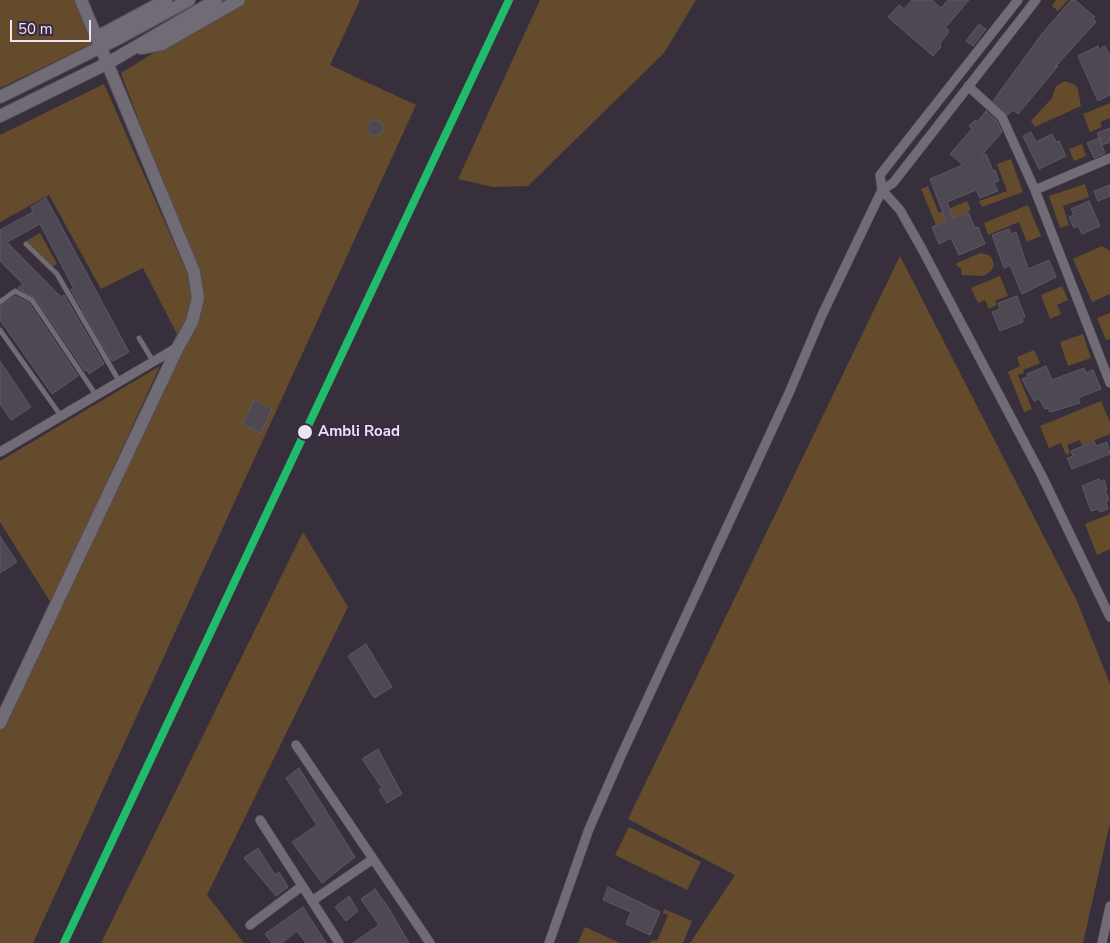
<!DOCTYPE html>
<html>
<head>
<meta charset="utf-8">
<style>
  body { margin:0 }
  #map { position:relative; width:1110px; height:943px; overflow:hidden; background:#37303c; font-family:"Nunito Sans",sans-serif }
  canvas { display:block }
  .scale { position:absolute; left:10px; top:20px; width:81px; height:22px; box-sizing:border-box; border:2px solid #ede3f3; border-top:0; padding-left:6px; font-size:15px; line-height:18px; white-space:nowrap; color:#ede3f3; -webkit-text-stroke:4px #382a42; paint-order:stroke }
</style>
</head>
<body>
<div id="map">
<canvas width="1110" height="943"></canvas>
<div class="scale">50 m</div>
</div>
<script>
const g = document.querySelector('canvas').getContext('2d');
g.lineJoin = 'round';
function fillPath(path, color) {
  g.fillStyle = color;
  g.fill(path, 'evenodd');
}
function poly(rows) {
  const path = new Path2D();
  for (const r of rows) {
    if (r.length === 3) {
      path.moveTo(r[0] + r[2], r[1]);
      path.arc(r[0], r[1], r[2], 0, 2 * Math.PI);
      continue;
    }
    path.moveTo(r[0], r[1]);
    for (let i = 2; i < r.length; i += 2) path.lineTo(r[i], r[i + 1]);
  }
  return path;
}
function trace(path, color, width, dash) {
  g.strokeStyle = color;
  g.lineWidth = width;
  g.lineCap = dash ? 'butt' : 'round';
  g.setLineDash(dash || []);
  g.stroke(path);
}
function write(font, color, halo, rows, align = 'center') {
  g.font = font + ' "Nunito Sans",sans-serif';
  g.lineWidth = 4;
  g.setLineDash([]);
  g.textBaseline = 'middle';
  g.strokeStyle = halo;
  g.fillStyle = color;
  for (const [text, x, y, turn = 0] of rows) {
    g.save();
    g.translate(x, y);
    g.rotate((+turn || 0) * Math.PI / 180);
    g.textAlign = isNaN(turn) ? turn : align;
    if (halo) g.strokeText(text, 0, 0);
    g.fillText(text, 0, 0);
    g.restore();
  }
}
fillPath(poly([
  [0,0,75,0,94,43,0,88],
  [240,0,360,0,330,65,416,105,33,943,0,943,0,728,193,323,195,271,121,73],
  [540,0,696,0,664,53,528,186,493,187,458,179],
  [1056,0,1068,0,1058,11,1052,6],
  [1065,81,1075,85,1078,89,1081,106,1035,127,1031,121,1052,98,1056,86],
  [104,84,188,275,192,298,186,320,177,334,143,268,101,289,49,195,0,222,0,135],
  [1110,103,1110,118,1100,122,1102,127,1090,132,1083,114],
  [1082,144,1086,156,1074,161,1069,149],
  [1011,159,1023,192,982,207,979,201,1007,191,997,164],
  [1085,184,1089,197,1063,206,1069,225,1060,228,1049,196],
  [928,186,939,213,967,201,971,210,936,225,921,189],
  [1028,205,1041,236,1027,242,1019,222,988,235,984,223],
  [40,233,57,264,51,267,26,241],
  [1102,246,1110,251,1110,294,1092,302,1073,259],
  [980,253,989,255,992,258,994,265,991,271,984,276,962,275,961,269,955,264],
  [900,256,1077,601,1110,684,1110,823,1083,943,690,943,735,875,628,819],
  [1000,276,1008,296,995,301,997,305,989,309,985,300,978,303,971,288],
  [1062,286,1068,300,1057,305,1061,314,1050,319,1041,295],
  [1110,313,1110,339,1106,340,1097,318],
  [1083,334,1091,358,1068,366,1060,342],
  [1034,350,1040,363,1023,370,1024,373,1018,375,1032,409,1024,412,1008,372,1020,366,1017,357],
  [160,366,51,603,0,522,0,461],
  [1101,401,1110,422,1110,434,1082,445,1080,440,1067,445,1070,453,1066,455,1061,443,1049,448,1040,426],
  [1110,514,1110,549,1097,555,1085,524],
  [303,532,348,607,207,895,244,943,101,943],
  [629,827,701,862,687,890,615,855],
  [664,909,692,921,683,943,650,943,652,940,657,941,668,915,663,913],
  [585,927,620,943,578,943]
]), '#634b2b');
const building = poly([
  [912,0,932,0,941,8,948,0,969,0,945,28,949,30,947,35,940,43,941,47,933,56,888,17,899,5,904,9,912,0],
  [1071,0,1075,0,1095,17,1093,19,1096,22,1055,67,1058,66,1018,114,1013,110,1008,115,993,101,1041,35,1071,0],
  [979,24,986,29,973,46,966,41,979,24],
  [1098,46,1099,49,1105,46,1110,56,1110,95,1098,101,1078,56,1098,46],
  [986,111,997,121,1002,132,981,156,986,154,993,171,995,170,999,181,994,183,998,191,980,198,976,190,947,202,953,218,968,212,975,228,978,227,985,244,959,255,951,238,939,244,932,227,946,221,930,179,963,165,950,154,972,129,969,126,975,120,977,122,986,111],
  [375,128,8],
  [1110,128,1110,142,1102,145,1097,133,1110,128],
  [1031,132,1036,142,1052,134,1056,142,1059,141,1066,156,1039,169,1023,136,1031,132],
  [1099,138,1105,153,1094,158,1087,143,1099,138],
  [1110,185,1110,196,1098,201,1094,191,1110,185],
  [46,198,129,352,113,361,111,360,71,290,73,287,40,224,7,242,61,297,64,295,104,364,89,374,87,370,85,371,35,298,18,288,23,284,0,261,0,230,33,212,31,207,46,198],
  [1089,201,1100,226,1082,234,1078,226,1074,228,1069,217,1074,215,1071,209,1089,201],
  [1009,229,1011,234,1016,232,1028,269,1049,260,1056,277,1022,294,1010,265,1004,268,992,235,1009,229],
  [15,296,29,303,78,376,52,394,0,320,0,306,15,296],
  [1017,296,1025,317,1022,318,1023,322,1000,331,992,312,1000,309,998,303,1017,296],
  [0,361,31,407,11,420,0,404,0,361],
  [1046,366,1052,380,1084,368,1086,373,1093,370,1101,389,1078,398,1080,403,1050,412,1048,408,1045,409,1039,399,1034,401,1022,379,1028,377,1027,374,1046,366],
  [254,400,272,409,261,433,243,424,254,400],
  [1094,441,1096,446,1107,442,1110,454,1072,469,1067,458,1073,456,1071,451,1094,441],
  [1099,479,1100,482,1104,480,1107,489,1105,490,1109,500,1106,501,1108,509,1100,512,1099,509,1091,511,1082,486,1099,479],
  [0,536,17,562,0,573,0,536],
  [366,644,392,687,374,698,348,656,366,644],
  [378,749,402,794,387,803,379,790,382,788,362,759,378,749],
  [299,768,355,857,322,883,292,842,317,825,286,778,299,768],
  [258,848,275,875,279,872,288,887,276,896,244,858,258,848],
  [608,887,660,912,650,935,626,924,631,912,603,900,608,887],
  [375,889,388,907,409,943,353,943,379,925,361,899,375,889],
  [349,896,358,911,346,921,335,907,349,896],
  [303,907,326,943,306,943,297,931,282,943,272,943,265,934,303,907]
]);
fillPath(building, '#4e4852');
trace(building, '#5e5864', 1);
const lane = poly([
  [26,244,57,274,119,381],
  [0,302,15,291,32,300,96,395],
  [0,330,61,416],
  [139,338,153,361]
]);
const street = poly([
  [1018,0,880,175,882,190,900,210,922,249,1042,476,1110,617],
  [968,86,1002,117,1035,190,1110,158],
  [1035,190,1110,383],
  [0,452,178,347],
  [296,745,430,943],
  [260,820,339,943],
  [312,901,373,859],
  [250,925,302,886],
  [549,943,589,829,621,756,789,393,822,315,882,190,893,183,1036,0],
  [1102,943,1110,906]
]);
const secondary = poly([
  [97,37,166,0],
  [141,48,162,44,239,0],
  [0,97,123,36,189,0],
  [0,116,108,63,216,0],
  [0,723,178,347,192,322,198,298,194,272,81,0]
]);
trace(lane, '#544d59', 5.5);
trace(street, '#544d59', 10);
trace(secondary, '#544d59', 14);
trace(lane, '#716b75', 4.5);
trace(street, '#716b75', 9);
trace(secondary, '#716b75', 12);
trace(poly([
  [64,943,509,0]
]), '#20bc6c', 8);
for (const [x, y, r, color] of [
  [305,432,8,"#ede3f3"]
]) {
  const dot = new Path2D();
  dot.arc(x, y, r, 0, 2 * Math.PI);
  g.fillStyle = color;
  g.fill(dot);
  trace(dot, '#382a42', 2);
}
write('bold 15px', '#ede3f3', '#382a42', [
  ["Ambli Road",318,432]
], 'left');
</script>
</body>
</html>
